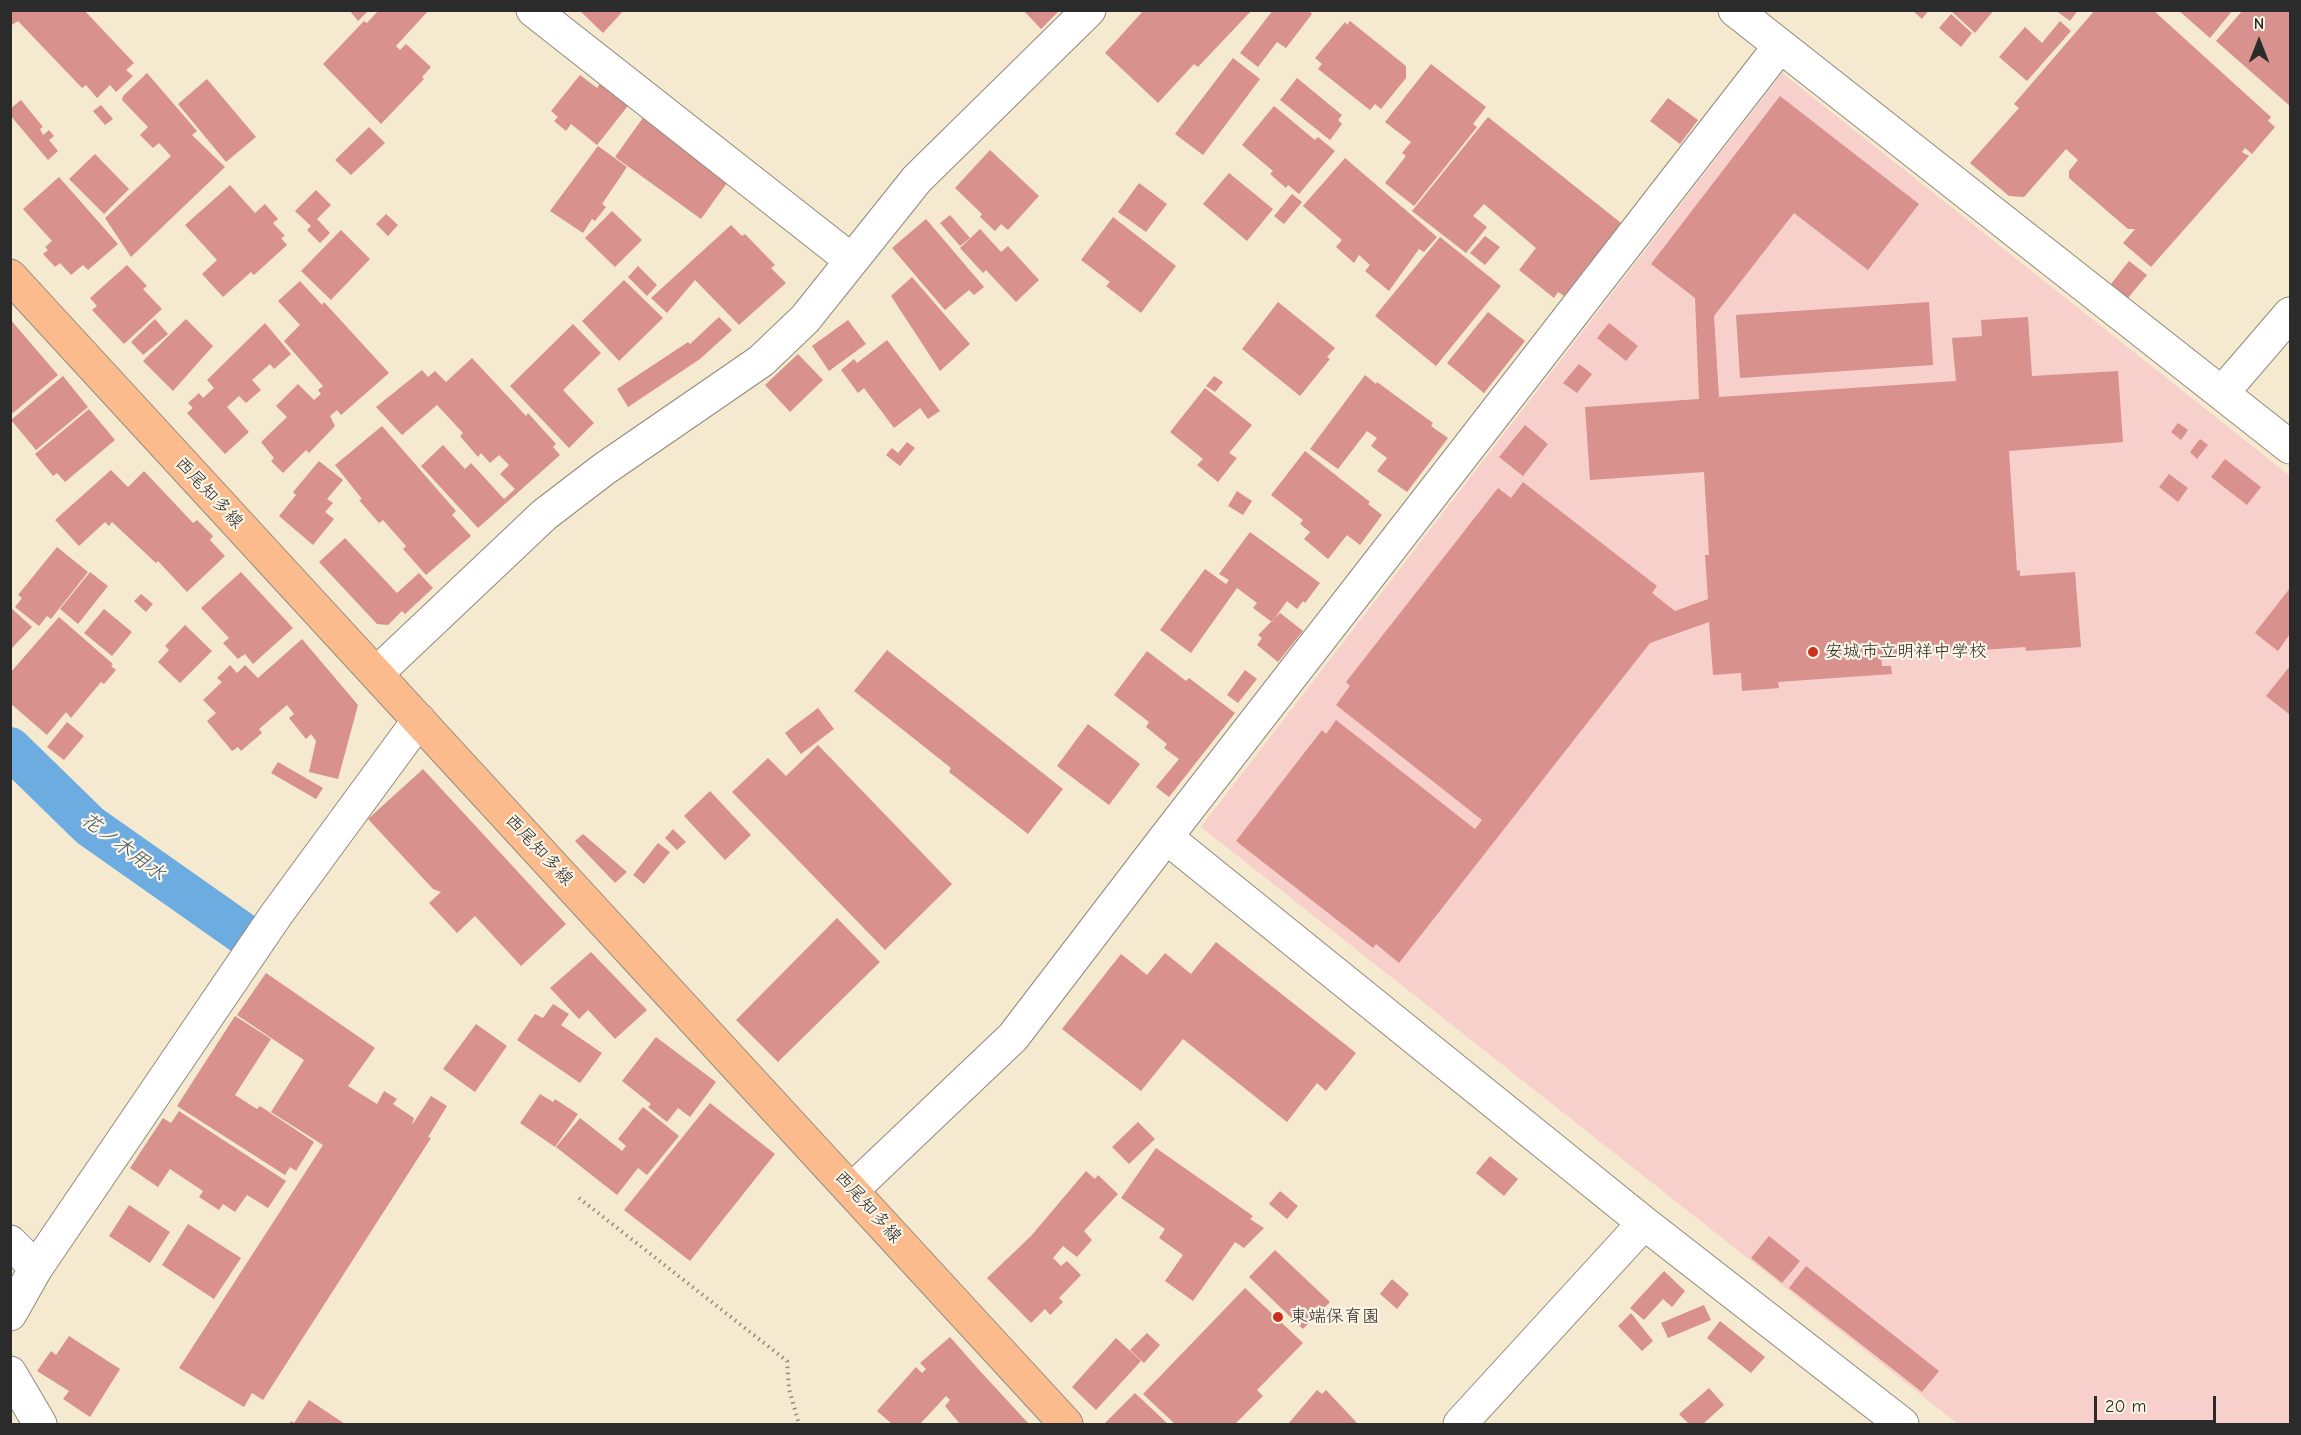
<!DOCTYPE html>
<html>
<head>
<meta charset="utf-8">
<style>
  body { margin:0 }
  #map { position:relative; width:2301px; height:1435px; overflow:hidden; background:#f5e9d0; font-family:"Comic Neue",sans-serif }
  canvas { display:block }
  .frame { position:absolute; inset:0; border:12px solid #2b2b2b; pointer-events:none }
  .north { position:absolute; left:2229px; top:12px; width:60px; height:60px; -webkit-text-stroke:4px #fcf5e5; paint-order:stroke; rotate:0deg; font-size:16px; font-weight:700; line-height:24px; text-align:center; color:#2b2b2b }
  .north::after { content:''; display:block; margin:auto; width:21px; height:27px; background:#2b2b2b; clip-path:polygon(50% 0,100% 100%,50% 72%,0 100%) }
  .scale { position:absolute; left:2094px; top:1396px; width:122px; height:27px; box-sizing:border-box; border:3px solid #2b2b2b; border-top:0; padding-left:8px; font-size:18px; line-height:21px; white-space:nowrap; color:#2b2b2b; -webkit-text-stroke:4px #fcf5e5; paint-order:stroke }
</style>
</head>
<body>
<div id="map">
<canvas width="2301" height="1435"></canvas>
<div class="frame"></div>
<div class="north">N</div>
<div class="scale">20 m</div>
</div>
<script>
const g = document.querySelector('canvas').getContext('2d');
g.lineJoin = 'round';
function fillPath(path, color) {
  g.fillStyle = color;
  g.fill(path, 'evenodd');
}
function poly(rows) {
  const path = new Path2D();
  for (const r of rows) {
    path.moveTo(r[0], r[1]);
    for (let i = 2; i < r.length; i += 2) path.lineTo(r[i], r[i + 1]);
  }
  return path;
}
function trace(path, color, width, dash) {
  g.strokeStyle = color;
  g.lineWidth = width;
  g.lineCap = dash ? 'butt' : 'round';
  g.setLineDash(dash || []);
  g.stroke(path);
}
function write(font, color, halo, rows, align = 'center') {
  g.font = font + ' "Comic Neue","Klee One",sans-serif';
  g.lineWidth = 4.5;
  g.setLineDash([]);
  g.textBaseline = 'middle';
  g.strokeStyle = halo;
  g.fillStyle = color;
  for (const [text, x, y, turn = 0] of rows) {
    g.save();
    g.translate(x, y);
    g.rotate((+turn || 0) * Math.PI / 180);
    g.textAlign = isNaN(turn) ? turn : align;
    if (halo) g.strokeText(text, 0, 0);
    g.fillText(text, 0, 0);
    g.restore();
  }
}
fillPath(poly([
  [1782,73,2290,476,2290,1424,1958,1424,1201,827]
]), '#f7d0cb');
trace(poly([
  [10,748,90,826,245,935]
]), '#6dace0', 42);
fillPath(poly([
  [10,10,84,10,134,63,126,70,133,76,116,92,110,85,97,98,86,85,82,88,18,21,10,26],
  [349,10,369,10,358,21],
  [379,10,429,10,396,46,400,50,406,44,431,67,422,77,424,79,381,124,323,64,364,21,367,23],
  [579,10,624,10,603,33],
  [1023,10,1060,10,1041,29],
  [1144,10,1252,10,1198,67,1194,64,1158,103,1105,53],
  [1273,10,1308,10,1312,14,1286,48,1277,42,1258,67,1240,53],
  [1912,10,1929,10,1922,19],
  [1950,10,1994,10,1975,33],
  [2055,10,2078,10,2070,21],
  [2095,10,2153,10,2271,117,2268,121,2275,127,2252,154,2245,148,2242,152,2249,156,2151,267,2123,243,2135,229,2128,229,2069,178,2069,171,2078,160,2066,149,2024,197,2009,196,1970,163,2019,108,2014,104],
  [2178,10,2233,10,2210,38],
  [2243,10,2290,10,2290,106,2216,41],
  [1951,14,1972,33,1961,47,1939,28],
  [1350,21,1406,66,1406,78,1381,109,1375,104,1370,110,1318,69,1322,64,1315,58,1345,22,1347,25],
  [2060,21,2071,31,2027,81,1999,57,2025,27,2042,43],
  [1233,58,1260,79,1203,155,1175,134],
  [1431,64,1486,107,1473,124,1477,127,1414,206,1385,183,1406,156,1402,153,1411,142,1385,122],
  [147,73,197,131,192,135,225,167,131,257,105,218,171,156,159,143,153,148,140,135,148,127,122,100,123,96],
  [580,75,597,88,603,79,631,102,597,145,571,124,566,131,554,121,558,117,551,111],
  [1297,78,1342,115,1338,120,1342,124,1330,140,1280,100],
  [207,79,256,137,226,162,178,104],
  [1780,96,1919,204,1868,270,1794,213,1714,316,1719,397,1956,381,1952,338,1982,336,1981,320,2028,317,2032,376,2118,371,2123,442,2009,451,2017,571,2020,570,2020,576,2075,572,2081,647,2026,651,2025,647,1881,657,1882,666,1891,666,1892,674,1778,682,1779,688,1742,691,1741,673,1713,675,1709,622,1650,643,1399,963,1376,944,1373,948,1236,841,1322,730,1326,734,1336,720,1475,829,1482,820,1336,705,1350,686,1346,682,1498,488,1511,498,1523,482,1657,586,1652,593,1675,611,1708,599,1705,555,1709,555,1704,472,1590,480,1585,407,1699,399,1695,298,1651,264],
  [1668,98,1698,120,1680,144,1650,121],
  [21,100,43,127,40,129,43,135,49,130,54,136,49,140,58,151,48,160,10,115,10,109],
  [101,105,113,119,105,125,93,111],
  [1274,106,1315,140,1318,137,1335,151,1299,194,1288,185,1286,188,1270,174,1273,171,1242,145],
  [647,112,729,180,701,219,615,157],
  [1488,117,1621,223,1564,296,1558,292,1554,298,1519,270,1536,248,1484,204,1473,216,1487,227,1466,253,1412,211],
  [369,127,385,143,351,175,335,160],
  [598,146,627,167,602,204,606,207,595,221,592,219,583,233,550,211],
  [990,150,1039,196,1008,230,1001,224,995,231,980,217,982,214,955,188],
  [95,154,129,189,104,214,69,179],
  [1345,158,1437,237,1424,252,1419,249,1389,291,1365,271,1370,265,1359,255,1354,263,1336,247,1342,240,1303,206],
  [1229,173,1273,209,1247,241,1203,204],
  [59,177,118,244,88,270,83,265,71,275,60,263,55,267,43,254,48,250,45,247,52,241,23,209],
  [1139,183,1167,204,1146,232,1118,212],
  [230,185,255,213,265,204,278,219,273,223,285,236,281,238,287,245,254,275,251,272,223,297,202,274,217,260,185,225],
  [316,190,331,205,317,219,330,233,320,243,307,230,311,226,295,211],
  [1292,194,1302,202,1284,224,1274,216],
  [612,211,642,240,615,267,585,238],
  [386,214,398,225,388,236,376,224],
  [950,215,970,238,960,246,940,223],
  [1113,217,1176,266,1141,313,1106,286,1110,282,1081,260],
  [926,219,984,287,974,295,969,290,945,310,892,248],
  [731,225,742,236,745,234,775,265,771,268,786,283,739,325,695,280,667,313,651,298],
  [980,229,1001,252,1008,246,1039,280,1016,302,986,270,983,273,960,248],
  [341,230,370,259,331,300,301,271],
  [1485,236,1500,247,1485,265,1470,253],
  [1440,237,1501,286,1436,366,1375,316],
  [2129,261,2147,275,2128,298,2111,284],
  [127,265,147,286,143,289,162,309,124,344,92,310,97,306,90,298],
  [638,266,657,285,647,296,628,277],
  [912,277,970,344,940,371,891,296],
  [624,280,663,318,619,361,582,321],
  [300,281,322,305,324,302,389,373,341,415,337,410,330,416,335,426,309,453,306,450,283,473,271,461,274,458,261,442,287,417,276,406,298,384,314,400,321,394,318,390,323,386,284,341,300,325,278,301],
  [1278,302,1335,348,1327,357,1330,359,1300,396,1242,349],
  [1929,302,1933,365,1740,378,1736,315],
  [1488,312,1525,341,1484,393,1447,363],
  [719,317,732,330,700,359,628,407,617,389,688,342,690,344],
  [10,319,58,375,13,413,10,410],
  [155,319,168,334,143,355,131,342],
  [186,319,213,346,173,391,143,361],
  [848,320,866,344,829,371,812,346],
  [265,323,291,354,274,369,270,364,252,380,261,390,246,403,239,396,227,407,249,432,225,454,187,413,193,408,188,403,199,393,203,398,214,388,207,380],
  [1609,323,1638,346,1626,361,1597,338],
  [573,324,601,353,563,390,594,423,569,448,510,386],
  [887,340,940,411,928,419,920,408,894,428,864,388,858,393,841,370,854,359,857,363],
  [798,354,823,380,790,412,765,385],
  [472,358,526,416,528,413,556,444,553,447,560,455,478,528,421,466,443,445,465,469,471,463,504,499,515,489,500,474,509,465,499,455,490,463,481,453,478,457,460,436,463,433,437,405,402,435,376,407,422,370,428,377,435,371,446,382],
  [1579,364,1592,374,1577,393,1563,383],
  [1365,375,1376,384,1377,382,1433,423,1431,426,1448,438,1407,492,1377,471,1387,458,1371,446,1377,438,1367,431,1338,469,1310,449],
  [63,376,88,407,36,450,11,420],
  [1214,376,1223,382,1215,392,1206,386],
  [1205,388,1252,425,1229,453,1237,458,1218,482,1197,465,1203,459,1170,432],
  [89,409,115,440,65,482,57,473,53,476,35,454],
  [2178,423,2188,430,2181,440,2171,432],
  [1525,425,1548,444,1523,476,1499,457],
  [382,426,456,511,452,515,471,536,426,575,403,549,406,546,383,520,379,523,359,500,362,499,335,465],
  [2200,439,2208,445,2197,459,2190,452],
  [907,442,915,448,900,466,886,455,892,448,898,453],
  [1305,451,1370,502,1368,504,1382,515,1360,545,1347,535,1328,559,1304,539,1310,532,1300,524,1303,520,1271,495],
  [2225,459,2261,487,2247,505,2211,477],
  [319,461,343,480,327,499,333,503,325,512,334,519,313,545,279,516,296,495,293,492],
  [111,470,128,487,144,471,193,523,197,520,213,536,210,540,225,556,187,592,158,561,156,563,112,522,109,526,105,522,79,546,55,520],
  [2169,474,2188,488,2178,502,2159,487],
  [1237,491,1252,501,1243,515,1228,506],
  [1250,532,1320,583,1305,603,1303,601,1297,609,1287,601,1272,622,1253,608,1257,603,1237,588,1191,653,1160,630,1205,569,1226,584,1229,580,1219,574],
  [345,538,397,593,419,573,433,588,405,614,402,611,388,625,377,624,319,562],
  [57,547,88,572,51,619,47,616,39,626,15,607,22,598,18,595],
  [90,572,108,586,78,624,60,609],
  [241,572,293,628,253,664,245,654,238,659,223,643,229,638,201,608],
  [2290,588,2290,634,2278,651,2255,633],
  [141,594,153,604,146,612,134,601],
  [10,607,32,627,10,650],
  [104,609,132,632,112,656,84,633],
  [1280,613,1303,631,1278,662,1257,645,1262,638,1258,635],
  [59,617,113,664,111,666,116,670,104,684,101,682,71,718,66,712,47,735,10,703,10,673],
  [185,625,212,651,180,683,158,662,169,650,165,646],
  [302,639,358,705,338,779,309,772,316,741,311,734,306,739,289,718,294,714,287,705,259,729,262,733,241,751,238,747,232,751,207,721,216,713,203,700,222,682,217,678,230,665,237,673,245,665,258,678],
  [887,650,1063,789,1028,834,949,772,951,768,854,691],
  [1147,651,1186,681,1189,678,1235,713,1169,797,1156,787,1179,759,1164,748,1167,744,1146,727,1149,722,1114,695],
  [2290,666,2290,712,2289,714,2266,696],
  [1245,670,1257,679,1238,703,1227,695],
  [818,708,834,729,801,754,785,733],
  [67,722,84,736,64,760,47,747],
  [1088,724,1140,764,1109,805,1057,766],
  [818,745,952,884,885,950,732,792,768,758,786,776],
  [278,762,323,788,316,799,271,773],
  [423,769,566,924,521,966,475,916,457,933,429,903,441,892,433,889,368,819],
  [710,791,751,835,725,860,684,816],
  [673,829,686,842,677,850,665,838],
  [583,834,627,872,615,883,575,841],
  [658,843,670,852,644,884,633,875],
  [837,918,880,962,778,1062,736,1020],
  [1216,942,1356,1053,1326,1091,1317,1083,1287,1122,1183,1039,1141,1091,1062,1029,1121,954,1147,975,1165,953,1191,974],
  [591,952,647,1010,615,1039,588,1010,579,1019,550,988],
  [266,973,375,1048,348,1086,377,1104,384,1091,397,1099,393,1104,414,1118,412,1125,431,1096,447,1106,428,1137,431,1138,263,1400,252,1393,244,1407,179,1368,323,1145,271,1112,304,1060,237,1015],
  [553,1004,569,1014,561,1025,602,1053,580,1083,517,1040,535,1014,543,1018],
  [235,1016,271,1039,235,1095,257,1109,260,1106,314,1142,296,1171,290,1167,285,1175,177,1106],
  [476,1024,507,1046,475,1092,443,1069],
  [656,1037,716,1082,690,1117,678,1108,667,1122,648,1107,651,1104,622,1081],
  [540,1094,553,1102,555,1099,578,1114,555,1147,520,1123],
  [710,1103,775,1154,690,1261,624,1210],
  [643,1107,679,1136,647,1175,638,1168,617,1195,556,1147,580,1118,622,1151,626,1146,618,1139],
  [179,1111,286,1181,268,1208,247,1195,235,1212,223,1204,219,1210,199,1197,203,1191,170,1169,158,1187,130,1168,163,1118,171,1123],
  [1138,1122,1155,1139,1129,1164,1112,1147],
  [1156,1148,1253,1216,1250,1219,1264,1228,1244,1248,1235,1242,1193,1301,1165,1281,1183,1255,1159,1238,1165,1229,1121,1198],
  [1490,1156,1518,1179,1504,1196,1476,1173],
  [1086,1171,1095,1179,1098,1175,1118,1194,1084,1231,1092,1240,1077,1257,1063,1246,1053,1258,1061,1266,1067,1261,1081,1275,1059,1298,1063,1302,1050,1315,1045,1309,1031,1323,987,1278,1031,1236],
  [1280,1191,1298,1206,1287,1219,1269,1204],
  [129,1205,170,1232,150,1263,109,1236],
  [188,1224,241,1258,214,1299,162,1265],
  [1769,1236,1800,1261,1782,1283,1751,1258],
  [1275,1250,1330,1302,1303,1329,1249,1277],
  [1806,1266,1939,1371,1922,1392,1789,1288],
  [1664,1271,1685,1291,1672,1307,1663,1299,1644,1320,1630,1308],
  [1392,1279,1409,1294,1397,1309,1380,1294],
  [1245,1288,1303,1343,1257,1390,1263,1396,1235,1424,1175,1424,1143,1394],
  [1704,1305,1711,1320,1668,1338,1661,1323],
  [1631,1313,1653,1341,1642,1351,1618,1326],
  [1720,1321,1765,1357,1751,1373,1707,1338],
  [1147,1333,1160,1345,1144,1363,1130,1350],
  [69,1336,120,1369,90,1417,63,1399,69,1391,37,1371,51,1351,56,1355],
  [950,1337,980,1371,1029,1424,960,1424,945,1406,950,1400,946,1396,920,1424,892,1424,877,1411,916,1367,922,1373,926,1369,920,1363],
  [1116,1338,1141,1361,1096,1410,1072,1387],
  [1709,1388,1724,1405,1703,1424,1689,1424,1679,1414],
  [1317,1390,1322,1394,1326,1390,1358,1424,1288,1424],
  [1135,1393,1168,1424,1104,1424],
  [309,1400,345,1424,289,1424,291,1421,294,1423]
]), '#d8918c');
const minor = poly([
  [533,10,851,260],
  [1735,10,2290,447],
  [1780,46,1166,837,1644,1223,1902,1424],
  [2222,393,2290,314],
  [377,673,544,515,604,469,761,361,805,319,917,179,1089,10],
  [852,1190,1013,1037,1166,837],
  [10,1242,36,1268],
  [10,1314,36,1268,276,915,419,720],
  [10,1373,40,1424],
  [1460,1424,1644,1223]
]);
const major = poly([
  [10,276,1066,1424]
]);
trace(minor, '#908a7e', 35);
trace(major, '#908a7e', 35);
trace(poly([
  [579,1198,787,1361,789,1389,799,1424]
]), '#908a7e', 4, [1.5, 4.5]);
trace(minor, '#fff', 33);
trace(major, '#fbbb8d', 33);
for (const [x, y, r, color] of [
  [1813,652,6,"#c8321e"],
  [1278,1317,6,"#c8321e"]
]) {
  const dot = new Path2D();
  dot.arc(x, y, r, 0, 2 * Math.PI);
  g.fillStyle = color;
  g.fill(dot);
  trace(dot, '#fcf5e5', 2);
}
write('18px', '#2b2b2b', '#fcf5e5', [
  ["西尾知多線",209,493,47],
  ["西尾知多線",539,850,47],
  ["西尾知多線",868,1207,48]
]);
write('18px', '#2b2b2b', '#fcf5e5', [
  ["安城市立明祥中学校",1825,652],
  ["東端保育園",1290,1317]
], 'left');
write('italic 20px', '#42586a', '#fcf5e5', [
  ["花ノ木用水",123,847,37]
]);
</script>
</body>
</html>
